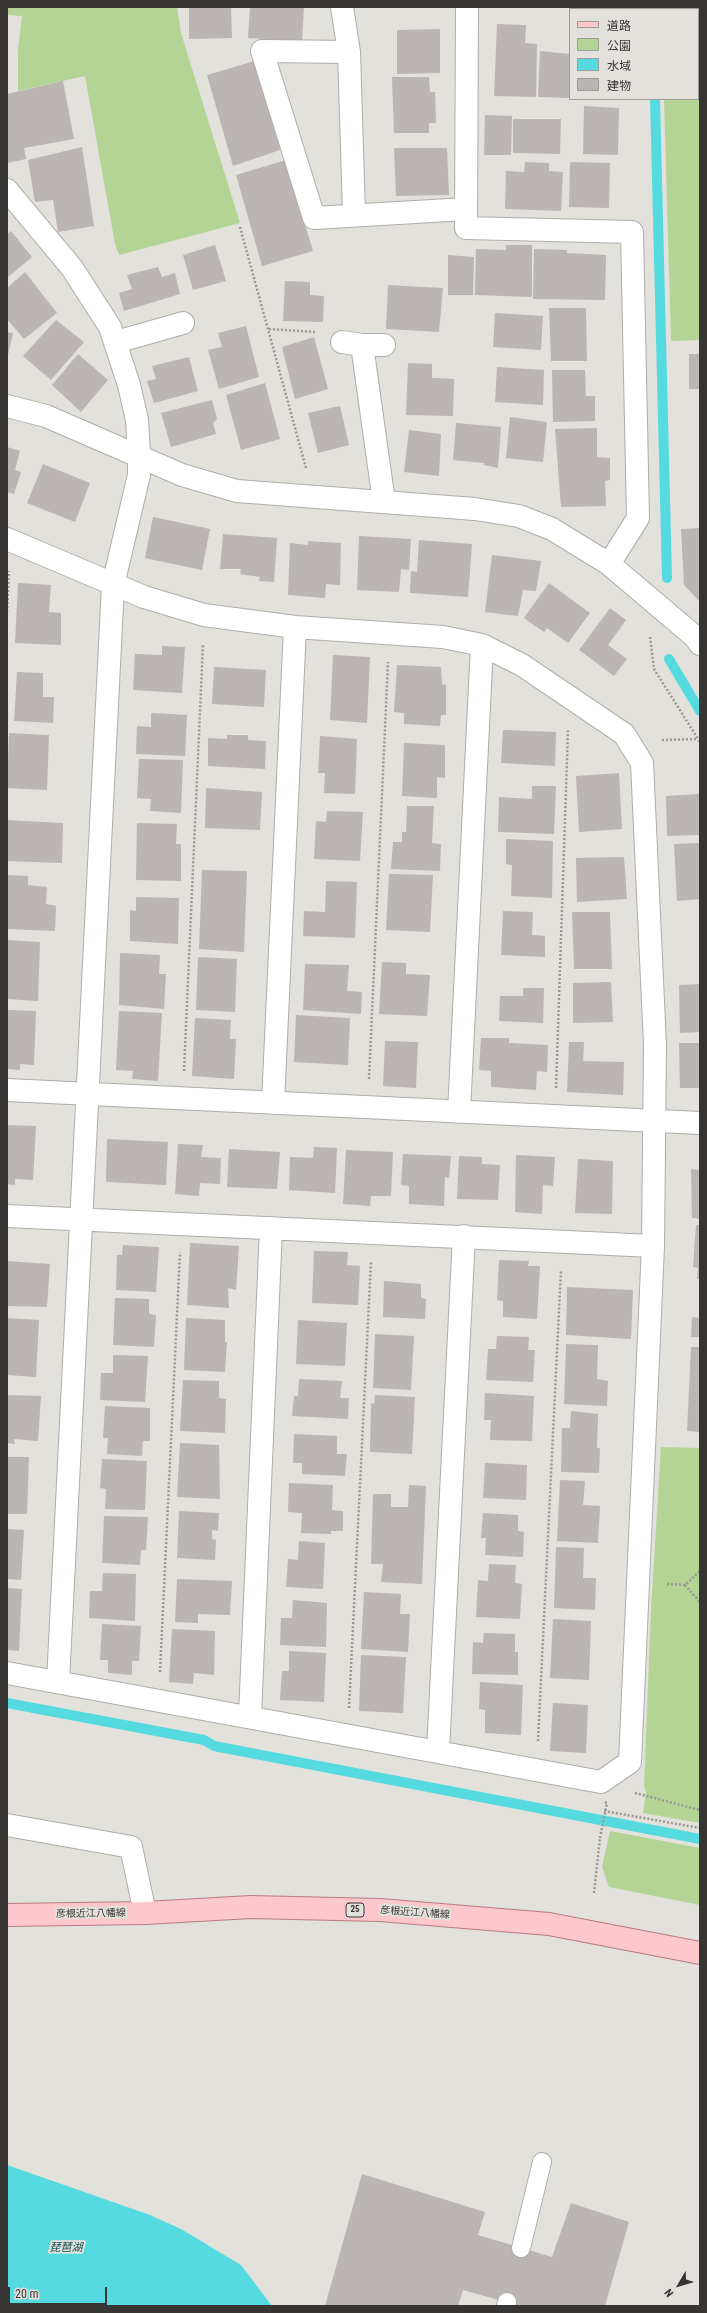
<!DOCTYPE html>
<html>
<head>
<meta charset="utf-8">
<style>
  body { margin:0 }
  #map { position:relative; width:707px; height:2313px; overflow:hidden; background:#e3e1dc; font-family:"Roboto Condensed","Noto Sans JP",sans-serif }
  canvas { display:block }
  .frame { position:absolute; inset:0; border:8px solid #363533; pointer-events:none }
  .legend { position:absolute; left:569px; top:8px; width:130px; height:92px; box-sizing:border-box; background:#e3e1dc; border:1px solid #9e9c98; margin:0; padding:5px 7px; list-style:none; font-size:12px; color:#363533 }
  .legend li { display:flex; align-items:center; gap:8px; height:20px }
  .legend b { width:20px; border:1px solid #9e9c98 }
  .north { position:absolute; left:659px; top:2265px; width:40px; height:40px; -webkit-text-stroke:3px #e3e1dc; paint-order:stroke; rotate:232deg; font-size:11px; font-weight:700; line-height:16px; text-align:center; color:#363533 }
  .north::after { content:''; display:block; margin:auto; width:14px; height:18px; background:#363533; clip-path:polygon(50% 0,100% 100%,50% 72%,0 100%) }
  .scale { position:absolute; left:8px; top:2287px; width:99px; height:18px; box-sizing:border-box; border:2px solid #363533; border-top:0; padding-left:5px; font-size:12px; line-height:14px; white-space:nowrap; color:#363533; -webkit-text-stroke:3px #e3e1dc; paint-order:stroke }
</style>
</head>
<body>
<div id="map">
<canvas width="707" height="2313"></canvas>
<div class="frame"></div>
<ul class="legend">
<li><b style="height:5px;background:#fec7cb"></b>道路</li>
<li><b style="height:11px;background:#b4d495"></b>公園</li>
<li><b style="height:11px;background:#55dbdf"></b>水域</li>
<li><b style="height:11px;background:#bbb5b4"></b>建物</li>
</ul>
<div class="north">N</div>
<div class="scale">20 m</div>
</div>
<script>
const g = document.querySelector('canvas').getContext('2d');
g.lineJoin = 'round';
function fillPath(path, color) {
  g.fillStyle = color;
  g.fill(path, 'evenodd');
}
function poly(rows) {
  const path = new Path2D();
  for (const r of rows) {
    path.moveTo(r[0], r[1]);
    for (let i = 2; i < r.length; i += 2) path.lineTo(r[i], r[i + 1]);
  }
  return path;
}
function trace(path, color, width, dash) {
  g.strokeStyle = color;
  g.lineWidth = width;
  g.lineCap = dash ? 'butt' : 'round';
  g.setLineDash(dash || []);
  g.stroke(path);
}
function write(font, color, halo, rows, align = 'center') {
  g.font = font + ' "Roboto Condensed","Noto Sans JP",sans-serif';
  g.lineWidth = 4;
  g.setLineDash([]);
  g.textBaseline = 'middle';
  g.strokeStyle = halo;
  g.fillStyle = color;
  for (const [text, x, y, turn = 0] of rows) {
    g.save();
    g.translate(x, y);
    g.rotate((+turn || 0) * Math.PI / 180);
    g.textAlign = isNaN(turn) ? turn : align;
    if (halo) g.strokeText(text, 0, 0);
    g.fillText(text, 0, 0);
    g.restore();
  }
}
fillPath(poly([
  [7,7,177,7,181,33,240,223,119,255,115,244,85,76,18,91,18,50,22,16,7,15],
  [661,7,700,7,700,340,671,341,664,99,698,99,698,9,661,9],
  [661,1447,700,1448,700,1823,643,1813,646,1792,644,1786,651,1609],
  [610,1831,700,1848,700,1905,609,1887,602,1867]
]), '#b4d495');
fillPath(poly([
  [7,2165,150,2215,181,2229,241,2265,272,2306,7,2306]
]), '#55dbdf');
trace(poly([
  [652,7,652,9],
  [655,99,667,578],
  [669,659,700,711],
  [7,1703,204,1740,214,1746,700,1839]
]), '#55dbdf', 10);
fillPath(poly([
  [189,7,231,7,232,38,189,39],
  [250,7,304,7,302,41,248,38],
  [497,24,526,25,525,43,537,44,536,97,494,96],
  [440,29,440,73,397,74,397,30],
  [540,51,570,54,570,98,538,97],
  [258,60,280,150,233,166,207,75],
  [392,77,429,77,430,92,435,92,436,123,429,123,429,133,394,133],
  [63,81,74,139,24,148,26,159,7,163,7,94],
  [584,106,619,108,618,155,583,154],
  [485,115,512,116,511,155,484,155],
  [513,119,561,119,560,154,513,153],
  [82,147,94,226,58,232,53,200,35,202,28,160],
  [394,148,447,148,449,195,396,196],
  [286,160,313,251,262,266,236,175],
  [525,162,549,163,549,171,563,172,561,211,505,209,506,171,524,172],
  [570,162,610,163,609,208,569,207],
  [11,231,32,257,7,278,7,234],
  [215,245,226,281,193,290,183,255],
  [506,245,532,245,532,297,475,295,476,249,506,250],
  [534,249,567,250,567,253,606,255,605,300,533,299],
  [448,255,474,257,473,295,448,295],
  [158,267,162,277,175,273,180,294,124,311,119,293,132,289,127,275],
  [25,272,57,313,24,339,7,319,7,288],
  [285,281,310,282,310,295,324,296,323,322,283,321],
  [388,285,443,288,439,332,386,329],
  [549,308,586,308,587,361,551,361],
  [495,313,543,316,541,350,493,347],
  [56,320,84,342,51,380,23,356],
  [246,326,259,377,219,389,208,350,222,347,218,333],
  [7,332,13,333,8,355,7,355],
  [314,337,328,389,295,399,282,347],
  [78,354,108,380,81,412,52,385],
  [689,354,700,354,700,389,689,389],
  [189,357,198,391,154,403,147,381,156,379,152,366],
  [408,363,432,364,432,378,454,379,453,416,406,415],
  [497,367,544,370,543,405,495,402],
  [552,370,585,370,586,396,595,396,595,421,553,422],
  [265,383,280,439,241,450,226,395],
  [212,400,217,419,213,423,216,434,171,447,161,413],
  [340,406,349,445,318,453,308,413],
  [510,417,547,422,543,462,506,458],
  [456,423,501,427,498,468,484,465,484,463,453,460],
  [597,428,597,457,610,458,610,480,605,481,606,506,561,507,555,429],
  [409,430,441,434,439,476,404,472],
  [7,447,20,451,15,470,21,472,14,494,7,492],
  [43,464,90,483,75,522,27,503],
  [153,517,210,529,202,570,145,558],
  [700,528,700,602,684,585,681,529],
  [223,534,277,538,274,582,259,581,260,577,240,574,241,569,220,569],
  [359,536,411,539,409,570,401,569,399,592,357,590],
  [419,540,472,544,468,597,410,593,411,571,417,572],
  [308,541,341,543,340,585,326,584,325,598,288,595,290,543,308,545],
  [492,555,541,561,536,591,523,590,518,616,485,612],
  [18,583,51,585,49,612,61,613,61,645,15,643],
  [549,583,590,613,568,643,547,628,544,632,524,618],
  [610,608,626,620,608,645,627,659,614,676,579,650],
  [162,646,185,647,182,693,133,690,135,654,162,655],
  [333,655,370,657,367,723,330,720],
  [397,665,441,667,442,684,446,685,446,715,441,715,440,726,404,724,404,713,394,712],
  [214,667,266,670,264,707,212,704],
  [17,672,43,673,43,697,54,697,53,723,14,721],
  [151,713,187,715,185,756,136,754,137,726,151,727],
  [503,730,556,732,555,766,501,763],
  [9,733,49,735,47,790,7,788],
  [227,735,248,735,248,740,266,741,265,769,208,766,208,738,227,739],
  [320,736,357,739,355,794,324,793,325,773,318,773],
  [404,743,445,745,445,778,437,777,437,798,402,796],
  [139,759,183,760,181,813,150,811,151,799,137,798],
  [619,773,622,829,579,832,576,776],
  [532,786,556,786,554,834,498,832,499,797,532,799],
  [206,788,262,792,260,830,205,828],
  [700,794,700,835,667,836,666,796],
  [407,806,434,806,432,843,441,844,440,871,391,869,393,842,402,842,402,832,406,832],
  [327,811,363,812,360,861,314,859,316,821,326,822],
  [7,820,63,823,62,863,7,861],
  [137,823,177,824,176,844,181,844,181,881,136,880],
  [506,839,553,841,552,898,511,896,512,865,506,864],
  [700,843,700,899,677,901,674,844],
  [624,857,627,899,577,902,576,858],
  [202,870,247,871,244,952,199,949],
  [389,874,433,875,430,932,386,930],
  [7,875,28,876,28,885,47,887,46,904,56,906,55,931,7,929],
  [326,881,357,882,355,938,303,936,304,911,325,912],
  [136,897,179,898,178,944,130,941,130,910,136,911],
  [503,911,533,912,532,935,545,936,545,957,501,955],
  [572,912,610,912,612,969,574,969],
  [7,940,40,942,38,1001,7,999],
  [120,953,160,955,159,974,166,974,164,1009,119,1005],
  [198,957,237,959,235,1012,196,1010],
  [382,962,406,963,406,974,430,975,427,1016,379,1014],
  [305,964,349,965,347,991,362,992,361,1014,303,1010],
  [611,982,613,1022,573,1023,573,983],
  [700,984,700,1032,680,1033,679,985],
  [523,988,544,988,543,1023,499,1021,500,996,523,996],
  [7,1010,36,1011,34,1065,20,1064,20,1070,7,1069],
  [119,1011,162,1013,158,1081,132,1079,133,1071,116,1070],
  [296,1015,350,1018,348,1065,294,1062],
  [195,1018,231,1020,230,1039,236,1039,234,1079,192,1076],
  [481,1038,509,1038,509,1043,548,1045,547,1072,537,1071,536,1090,491,1087,491,1071,479,1070],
  [385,1041,418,1042,416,1088,383,1086],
  [569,1042,584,1042,583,1061,624,1062,623,1095,567,1092],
  [679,1043,700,1043,700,1088,680,1088],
  [7,1125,36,1126,33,1180,15,1179,15,1185,7,1184],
  [107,1139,168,1142,166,1185,106,1182],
  [178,1144,203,1145,201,1157,221,1158,220,1184,200,1183,199,1196,175,1194],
  [314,1147,337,1148,335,1193,289,1190,290,1157,313,1158],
  [229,1149,280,1152,277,1189,227,1187],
  [346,1150,393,1152,391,1196,371,1196,370,1206,343,1204],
  [403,1154,451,1156,449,1178,445,1177,444,1206,409,1204,409,1186,401,1185],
  [516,1155,555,1157,553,1186,543,1185,542,1214,515,1212],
  [459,1156,482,1157,482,1164,500,1165,498,1200,457,1199],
  [578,1159,613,1161,612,1214,575,1213],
  [691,1169,700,1170,700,1219,692,1218],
  [696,1225,700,1225,700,1279,697,1279,698,1268,693,1267],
  [190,1243,239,1246,236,1290,228,1288,229,1308,187,1305],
  [123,1245,159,1247,156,1292,116,1290,117,1255,122,1255],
  [314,1251,348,1252,347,1265,360,1266,358,1305,312,1303],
  [499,1260,529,1261,528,1266,540,1266,537,1319,503,1317,503,1301,497,1300],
  [7,1261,50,1264,47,1307,7,1306],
  [384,1281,421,1284,421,1298,426,1299,425,1319,383,1317],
  [567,1287,633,1290,631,1339,566,1335],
  [115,1298,149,1299,149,1314,156,1315,154,1347,113,1345],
  [692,1317,700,1318,700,1337,691,1337],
  [7,1318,39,1320,36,1377,7,1375],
  [186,1318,225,1320,225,1342,227,1342,225,1372,184,1370],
  [298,1320,347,1323,345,1366,296,1364],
  [375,1334,414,1336,411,1390,373,1388],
  [497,1336,529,1337,528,1350,535,1350,533,1382,486,1380,488,1349,496,1349],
  [566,1344,598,1345,597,1379,608,1381,607,1406,564,1404],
  [691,1347,700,1347,700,1432,687,1431],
  [113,1355,148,1356,145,1402,100,1400,101,1373,113,1373],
  [299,1379,342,1381,340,1398,349,1398,348,1419,292,1416,294,1396,298,1396],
  [183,1380,219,1381,219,1398,226,1399,225,1433,180,1431],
  [485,1393,534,1396,532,1441,490,1440,491,1420,484,1420],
  [7,1395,41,1396,38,1441,14,1439,15,1444,7,1443],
  [375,1395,415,1397,412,1454,370,1452,371,1403,374,1404],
  [105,1406,150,1408,150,1441,143,1441,142,1456,107,1454,108,1438,103,1438],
  [571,1411,598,1414,597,1448,600,1448,599,1473,561,1472,562,1428,570,1428],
  [294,1434,337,1436,337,1454,347,1454,345,1476,302,1474,302,1463,293,1463],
  [180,1443,219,1445,220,1499,177,1497],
  [7,1457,29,1457,27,1514,7,1514],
  [102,1459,147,1461,145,1510,105,1509,106,1489,100,1488],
  [485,1463,527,1465,526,1500,483,1498],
  [560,1480,585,1481,583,1505,600,1506,598,1543,557,1541],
  [289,1483,333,1485,332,1510,343,1511,343,1531,331,1531,331,1534,301,1533,302,1513,288,1512],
  [409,1485,426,1486,422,1584,381,1582,383,1564,371,1564,373,1494,391,1494,391,1507,408,1507],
  [179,1511,219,1513,218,1531,212,1530,212,1539,216,1540,215,1560,177,1558],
  [483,1513,518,1515,518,1531,524,1532,523,1557,485,1555,486,1538,481,1538],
  [104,1516,148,1517,146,1550,141,1550,140,1565,102,1563],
  [7,1529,24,1530,21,1580,7,1579],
  [299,1541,325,1543,323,1589,286,1587,288,1559,298,1560],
  [556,1547,584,1548,583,1578,596,1578,595,1610,554,1608],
  [489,1564,516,1565,515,1583,522,1584,520,1619,476,1617,478,1580,488,1581],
  [103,1573,136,1574,135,1621,89,1618,90,1591,102,1591],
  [177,1579,232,1581,230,1615,198,1614,198,1623,175,1622],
  [7,1588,22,1589,19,1651,7,1650],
  [364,1592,401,1594,400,1614,410,1614,408,1652,361,1649],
  [293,1600,327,1603,326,1647,280,1645,281,1618,292,1618],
  [553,1619,591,1621,589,1680,550,1678],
  [102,1624,141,1626,139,1661,132,1661,132,1675,108,1673,108,1660,100,1660],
  [172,1629,215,1631,214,1675,194,1673,193,1684,169,1682],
  [484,1633,515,1634,515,1652,518,1652,518,1675,472,1674,473,1642,483,1643],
  [289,1651,326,1653,324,1702,280,1700,282,1671,289,1671],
  [361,1655,406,1657,403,1713,359,1711],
  [480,1682,523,1685,521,1735,485,1733,485,1710,479,1709],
  [553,1703,588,1705,586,1753,550,1751],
  [362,2174,485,2212,478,2235,552,2257,571,2203,629,2222,605,2306,520,2306,463,2290,458,2306,325,2306]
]), '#bbb5b4');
const service = poly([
  [521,2248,542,2162],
  [506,2306,507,2302]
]);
const minor = poly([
  [342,7,349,52,354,214],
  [467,7,466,228,632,232,638,518,609,564],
  [349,52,262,51,314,218,466,209],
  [7,190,72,268,110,327,129,385,137,420,139,455,139,475,113,585,58,1682],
  [116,342,183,323],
  [342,342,362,345,384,502],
  [362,345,384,345],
  [7,539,144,597,204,615,295,627,443,637,482,645,522,665,624,734,642,763,655,1045,653,1246,630,1762,601,1782,7,1673],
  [7,1090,700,1123],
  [273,1103,295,627],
  [459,1112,482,645],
  [7,1216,653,1246],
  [250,1716,271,1228],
  [438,1751,464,1236],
  [7,1825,131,1847,145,1913]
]);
const tertiary = poly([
  [7,406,46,416,182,475,237,491,475,509,519,516,552,529,609,564,694,636,700,644]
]);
const primary = poly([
  [7,1915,145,1913,251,1907,380,1910,549,1924,700,1953]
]);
trace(service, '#afada9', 20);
trace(minor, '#afada9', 24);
trace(tertiary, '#afada9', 24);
trace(primary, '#b77b7f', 24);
trace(poly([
  [240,227,306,468],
  [269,329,316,332],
  [7,612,9,571],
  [650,637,654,669,700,742],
  [662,740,698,739],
  [184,1071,203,644],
  [369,1079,388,662],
  [556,1088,568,730],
  [667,1584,685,1585,700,1571],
  [685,1585,700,1602],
  [160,1672,180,1252],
  [349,1708,371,1261],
  [538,1741,561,1270],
  [635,1793,700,1810],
  [604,1811,700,1828],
  [594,1893,600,1838]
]), '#9a9894', 2.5, [2, 2]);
trace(service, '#fff', 18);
trace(minor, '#fff', 22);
trace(tertiary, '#fff', 22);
trace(primary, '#fec7cb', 22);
trace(poly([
  [600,1838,607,1803,604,1802]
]), '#9a9894', 2.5, [2, 2]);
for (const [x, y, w] of [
  [355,1910,18]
]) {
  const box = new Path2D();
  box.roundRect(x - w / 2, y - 7, w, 14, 3);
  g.fillStyle = '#e3e1dc';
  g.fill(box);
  trace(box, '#363533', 1);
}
write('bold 9px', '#363533', null, [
  ["25",355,1910]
]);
write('10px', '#363533', '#e3e1dc', [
  ["彦根近江八幡線",415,1913,4],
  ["彦根近江八幡線",91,1914,-1]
]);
write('italic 11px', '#104b4d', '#e3e1dc', [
  ["琵琶湖",66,2248]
]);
</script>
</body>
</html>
